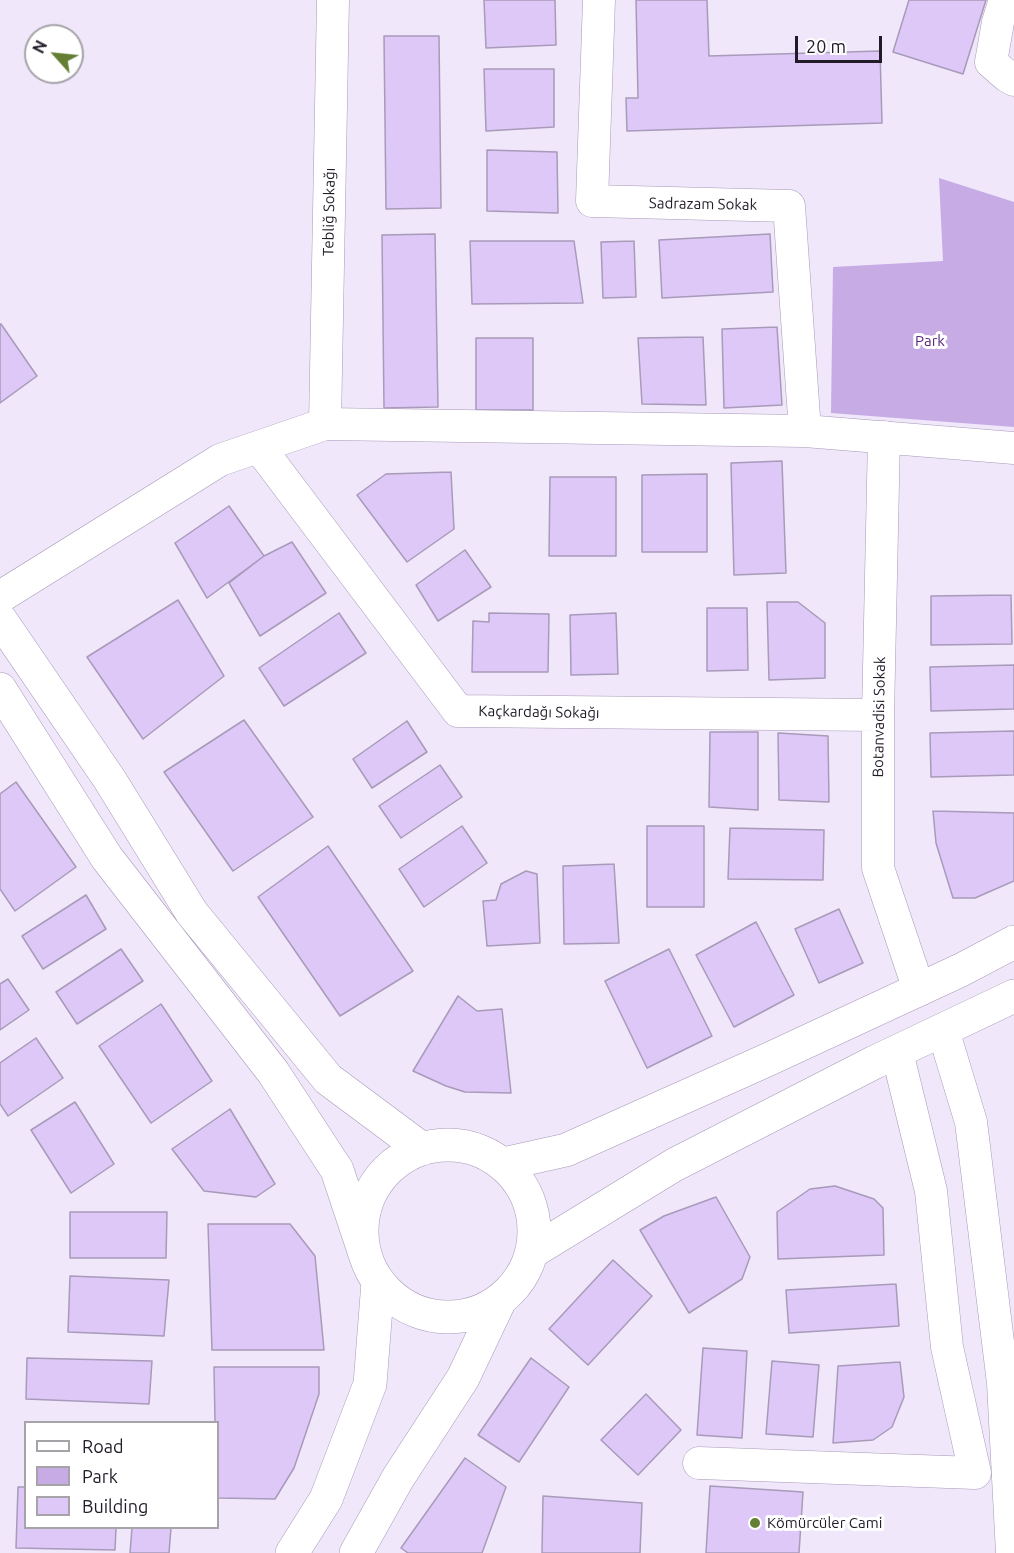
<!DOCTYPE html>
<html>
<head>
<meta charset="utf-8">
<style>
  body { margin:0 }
  #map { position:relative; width:1014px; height:1553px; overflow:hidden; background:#f0e7fb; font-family:Ubuntu,sans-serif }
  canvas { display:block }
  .legend { position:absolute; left:24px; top:1421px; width:195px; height:108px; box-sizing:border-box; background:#fff; border:2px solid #a6a4a9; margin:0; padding:8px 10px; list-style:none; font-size:18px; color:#211b27 }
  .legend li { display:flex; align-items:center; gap:12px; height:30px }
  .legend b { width:30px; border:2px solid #a6a4a9 }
  .north { position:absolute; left:24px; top:24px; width:60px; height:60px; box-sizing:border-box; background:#fff; border:2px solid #a6a4a9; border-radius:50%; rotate:297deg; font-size:16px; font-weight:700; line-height:24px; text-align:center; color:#211b27 }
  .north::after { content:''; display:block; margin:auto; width:21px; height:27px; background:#647f33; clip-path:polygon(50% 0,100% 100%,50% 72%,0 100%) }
  .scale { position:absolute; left:795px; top:36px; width:87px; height:27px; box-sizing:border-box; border:3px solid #211b27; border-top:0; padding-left:8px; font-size:18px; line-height:21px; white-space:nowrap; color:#211b27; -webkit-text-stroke:4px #fff; paint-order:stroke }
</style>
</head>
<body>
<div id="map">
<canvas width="1014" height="1553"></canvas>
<ul class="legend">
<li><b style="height:8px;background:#fff"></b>Road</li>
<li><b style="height:16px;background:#c6abe4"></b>Park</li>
<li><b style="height:16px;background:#dec8f8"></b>Building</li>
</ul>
<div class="north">N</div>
<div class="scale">20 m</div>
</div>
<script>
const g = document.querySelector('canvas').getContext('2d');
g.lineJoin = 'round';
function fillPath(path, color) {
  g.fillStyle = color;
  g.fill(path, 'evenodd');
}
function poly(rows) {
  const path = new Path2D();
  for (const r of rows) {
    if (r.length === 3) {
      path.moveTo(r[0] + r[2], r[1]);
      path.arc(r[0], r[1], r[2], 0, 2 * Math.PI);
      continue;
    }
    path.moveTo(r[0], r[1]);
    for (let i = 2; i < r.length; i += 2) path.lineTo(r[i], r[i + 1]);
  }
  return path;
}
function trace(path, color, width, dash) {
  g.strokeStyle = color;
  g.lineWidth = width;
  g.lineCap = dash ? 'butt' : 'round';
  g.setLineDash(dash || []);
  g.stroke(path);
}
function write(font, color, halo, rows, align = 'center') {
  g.font = font + ' Ubuntu,sans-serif';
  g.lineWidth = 6;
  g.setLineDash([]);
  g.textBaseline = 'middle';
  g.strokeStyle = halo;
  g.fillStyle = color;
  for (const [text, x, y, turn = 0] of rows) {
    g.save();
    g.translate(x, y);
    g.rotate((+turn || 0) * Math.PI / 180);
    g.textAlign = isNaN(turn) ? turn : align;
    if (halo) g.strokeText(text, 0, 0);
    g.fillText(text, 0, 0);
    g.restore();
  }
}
fillPath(poly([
  [939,178,1014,202,1014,427,831,413,833,267,943,261]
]), '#c6abe4');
const building = poly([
  [484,0,555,0,556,45,486,48,484,0],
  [636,0,707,0,709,56,880,51,882,123,627,131,626,98,638,98,636,0],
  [909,0,986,0,963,74,893,52,909,0],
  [384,36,439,36,441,208,386,209,384,36],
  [484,69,554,69,554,127,486,131,484,69],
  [487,150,557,152,558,213,487,211,487,150],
  [435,234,438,407,384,408,382,235,435,234],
  [770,234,773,292,662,298,659,240,770,234],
  [470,241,574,241,583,303,472,304,470,241],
  [634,241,636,297,603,298,601,242,634,241],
  [0,324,1,324,37,376,0,403,0,324],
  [777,327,782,405,724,408,722,329,777,327],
  [703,337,706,405,642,404,638,338,703,337],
  [476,338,533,338,533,410,476,410,476,338],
  [782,461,786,573,734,575,731,463,782,461],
  [451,472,454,529,407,562,357,495,386,474,451,472],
  [707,474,707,552,642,552,642,475,707,474],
  [550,477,616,477,616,556,549,556,550,477],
  [229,506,264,556,207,598,175,543,229,506],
  [292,542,326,593,260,636,229,583,264,556,292,542],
  [465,550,491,587,438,621,416,585,465,550],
  [1011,595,1012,644,931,645,931,596,1011,595],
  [178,600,224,676,143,739,87,657,178,600],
  [767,602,798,602,825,623,825,678,769,680,767,602],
  [707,608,747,608,748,670,707,671,707,608],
  [339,613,366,653,284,706,259,668,339,613],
  [489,613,549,614,548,672,472,672,473,621,489,622,489,613],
  [616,613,618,674,571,675,570,615,616,613],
  [1014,665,1014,709,931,711,930,667,1014,665],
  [244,720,313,817,233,871,164,772,244,720],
  [407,721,427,752,372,788,353,759,407,721],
  [1014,731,1014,775,931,777,930,733,1014,731],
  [710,732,758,732,758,810,709,807,710,732],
  [778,733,828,736,829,802,779,800,778,733],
  [440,765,462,797,401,838,379,806,440,765],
  [16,782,76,867,15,911,0,889,0,794,16,782],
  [933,811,1014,813,1014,881,975,898,953,898,936,843,933,811],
  [462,826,487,863,424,907,399,869,462,826],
  [647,826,704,826,704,907,647,907,647,826],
  [730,828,824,830,823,880,728,879,730,828],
  [328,846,413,971,340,1016,258,897,328,846],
  [614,864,619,943,564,944,563,866,614,864],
  [526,871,537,874,540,943,487,946,483,901,496,900,501,884,526,871],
  [86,895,106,929,43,969,22,936,86,895],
  [839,909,863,963,819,983,795,929,839,909],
  [756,922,794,995,734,1027,696,955,756,922],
  [121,949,143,981,77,1024,56,992,121,949],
  [669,949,712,1036,647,1068,605,981,669,949],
  [8,979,29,1010,0,1030,0,984,8,979],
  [458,996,477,1011,502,1009,511,1093,465,1092,446,1086,413,1071,458,996],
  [161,1004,212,1081,151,1123,99,1046,161,1004],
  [36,1038,63,1078,8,1116,0,1104,0,1063,36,1038],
  [75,1102,114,1164,71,1193,31,1130,75,1102],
  [230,1109,275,1184,256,1197,204,1191,172,1149,230,1109],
  [835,1186,874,1199,883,1208,884,1255,778,1259,777,1212,810,1189,835,1186],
  [716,1197,750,1257,742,1279,689,1313,640,1230,664,1216,716,1197],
  [70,1212,167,1212,166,1258,70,1258,70,1212],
  [208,1224,290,1224,315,1256,324,1350,212,1350,208,1224],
  [613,1260,652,1296,588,1365,549,1329,613,1260],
  [70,1276,169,1280,164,1336,68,1332,70,1276],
  [896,1284,899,1326,789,1333,786,1290,896,1284],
  [703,1348,747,1351,742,1438,697,1435,703,1348],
  [27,1358,152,1361,149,1404,26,1399,27,1358],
  [531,1358,569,1387,519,1462,478,1435,531,1358],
  [772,1361,819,1365,813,1437,766,1434,772,1361],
  [900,1362,904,1397,892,1427,873,1440,833,1443,838,1366,900,1362],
  [214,1367,319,1367,319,1394,294,1468,275,1499,218,1498,218,1422,215,1422,214,1367],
  [646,1394,681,1430,638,1475,601,1440,646,1394],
  [465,1458,506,1487,482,1553,408,1553,401,1548,465,1458],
  [710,1486,803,1492,799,1553,706,1553,710,1486],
  [18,1487,26,1487,26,1528,116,1528,115,1550,16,1548,18,1487],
  [543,1496,642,1503,640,1553,542,1553,543,1496],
  [132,1528,171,1528,169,1553,130,1553,132,1528]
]);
fillPath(building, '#dec8f8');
trace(building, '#a89ab9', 1.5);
const street = poly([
  [599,0,592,201,789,206,805,431],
  [1005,0,998,22,991,62,1007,76,1014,80],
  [325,424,333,0],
  [884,437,878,715,878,868,919,990],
  [259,447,458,711,878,715],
  [0,597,220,460,325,424,805,431,1014,448],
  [943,1030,971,1122,1003,1383,1012,1553],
  [897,1052,931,1191,947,1347,975,1473],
  [699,1463,975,1473]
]);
const secondary = poly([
  [0,619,110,780,192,913,328,1079,422,1149],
  [0,689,107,858,273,1072,337,1170,366,1257],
  [448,1231,86],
  [503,1164,566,1150,767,1060,961,970,1014,942],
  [532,1252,674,1165,875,1062,1014,996],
  [292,1553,326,1499,370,1384,378,1282],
  [356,1553,398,1478,463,1378,500,1300]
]);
trace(street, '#a798b8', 33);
trace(secondary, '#a798b8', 34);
trace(street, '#fff', 32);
trace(secondary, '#fff', 33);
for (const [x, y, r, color] of [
  [755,1523,6,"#647f33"]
]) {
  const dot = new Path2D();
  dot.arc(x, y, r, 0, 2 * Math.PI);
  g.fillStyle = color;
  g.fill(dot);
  trace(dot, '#fff', 2);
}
write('15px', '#211b27', '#fff', [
  ["Sadrazam Sokak",703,204,1],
  ["Tebliğ Sokağı",329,212,-89],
  ["Kaçkardağı Sokağı",539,712,1],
  ["Botanvadisi Sokak",879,717,-89]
]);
write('15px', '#592781', '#fff', [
  ["Park",930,341]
]);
write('15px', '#211b27', '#fff', [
  ["Kömürcüler Cami",767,1523]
], 'left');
</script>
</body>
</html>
